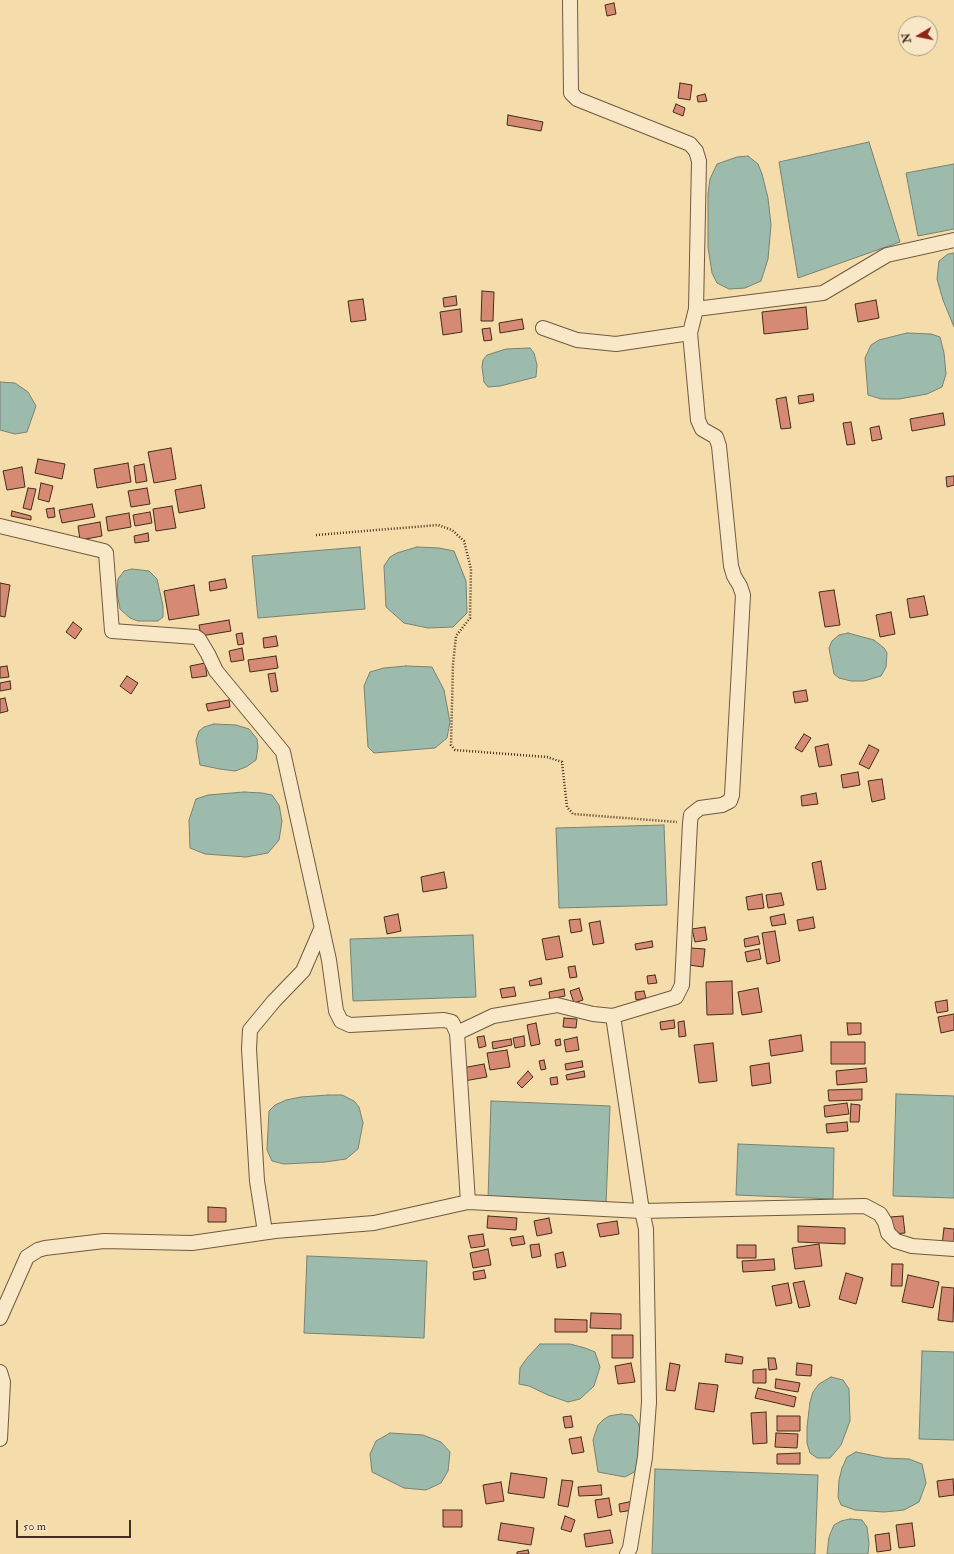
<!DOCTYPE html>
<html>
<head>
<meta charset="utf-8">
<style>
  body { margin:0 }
  #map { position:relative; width:954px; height:1554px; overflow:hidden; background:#f4dcab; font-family:"IM FELL Double Pica",serif }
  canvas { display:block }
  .north { position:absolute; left:898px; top:16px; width:40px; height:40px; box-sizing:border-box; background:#f8e8c8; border:1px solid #b09d83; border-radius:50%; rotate:260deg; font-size:11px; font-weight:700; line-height:16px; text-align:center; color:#442d1c }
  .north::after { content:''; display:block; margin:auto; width:14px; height:18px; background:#8f2418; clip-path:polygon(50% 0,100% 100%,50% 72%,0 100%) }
  .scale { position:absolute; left:16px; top:1520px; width:115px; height:18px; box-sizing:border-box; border:2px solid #442d1c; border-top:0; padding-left:5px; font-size:12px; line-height:14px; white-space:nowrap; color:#442d1c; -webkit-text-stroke:3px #f8e8c8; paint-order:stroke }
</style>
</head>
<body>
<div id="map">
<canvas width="954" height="1554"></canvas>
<div class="north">N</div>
<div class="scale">50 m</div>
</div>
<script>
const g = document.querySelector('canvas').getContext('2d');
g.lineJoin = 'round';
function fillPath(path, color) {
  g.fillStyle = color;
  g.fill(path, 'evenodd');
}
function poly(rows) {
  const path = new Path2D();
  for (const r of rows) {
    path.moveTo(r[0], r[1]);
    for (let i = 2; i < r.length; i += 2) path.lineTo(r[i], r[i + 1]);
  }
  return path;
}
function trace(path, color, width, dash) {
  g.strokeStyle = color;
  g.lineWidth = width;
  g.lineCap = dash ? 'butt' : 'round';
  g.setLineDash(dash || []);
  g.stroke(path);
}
const water = poly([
  [869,142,900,242,798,278,779,162,869,142],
  [748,156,758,164,762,174,768,198,771,225,768,259,761,281,745,288,729,289,717,283,712,273,708,247,708,194,710,179,717,164,737,157,748,156],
  [954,164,954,229,918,236,906,173,954,164],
  [954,253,954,327,943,300,937,279,939,261,948,254,954,253],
  [907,333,931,334,940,337,944,353,946,374,942,387,927,394,899,399,881,399,868,395,865,358,871,345,879,340,907,333],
  [530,348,534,353,537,365,536,377,500,386,488,387,484,382,482,367,483,360,487,355,506,349,530,348],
  [0,382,15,383,28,392,36,406,27,432,15,434,0,430,0,382],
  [360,547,365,609,258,618,252,556,360,547],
  [417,547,439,548,454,551,466,581,467,613,453,627,428,628,404,623,386,607,384,566,390,557,397,553,417,547],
  [132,569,149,571,157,579,163,606,163,617,158,621,138,621,130,618,120,609,117,592,118,579,124,571,132,569],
  [848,633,874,640,884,648,887,653,886,667,881,676,864,681,851,681,839,678,834,674,829,648,832,641,839,635,848,633],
  [406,666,432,667,444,690,450,722,447,738,435,748,374,753,368,747,364,686,370,672,384,668,406,666],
  [214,724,236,725,249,729,257,739,258,747,256,760,246,767,235,771,220,769,200,765,196,740,199,731,204,727,214,724],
  [244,792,262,793,272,795,279,805,282,821,279,840,268,853,246,857,205,854,190,848,189,820,196,799,208,795,244,792],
  [664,825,667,905,559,908,556,828,664,825],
  [473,935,476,997,353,1001,350,939,473,935],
  [896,1094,954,1096,954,1198,893,1196,896,1094],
  [328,1095,342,1095,354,1101,359,1107,363,1123,358,1149,346,1159,325,1162,284,1164,272,1161,267,1150,269,1111,275,1105,286,1100,301,1097,328,1095],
  [491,1101,610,1106,606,1204,488,1199,491,1101],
  [738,1144,834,1148,833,1199,736,1195,738,1144],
  [307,1256,427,1261,424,1338,304,1333,307,1256],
  [540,1344,570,1344,585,1348,595,1352,600,1367,594,1386,580,1399,568,1402,548,1395,529,1386,519,1384,520,1368,527,1358,540,1344],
  [922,1351,954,1352,954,1440,919,1439,922,1351],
  [831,1377,843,1380,849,1389,850,1421,841,1445,830,1458,817,1458,810,1453,807,1443,807,1427,810,1402,813,1392,819,1384,831,1377],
  [621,1414,632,1415,638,1423,642,1434,638,1470,625,1477,598,1472,593,1440,598,1425,603,1420,609,1416,621,1414],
  [390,1433,423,1435,441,1442,450,1452,448,1471,441,1483,426,1490,404,1488,372,1472,370,1454,376,1441,390,1433],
  [856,1452,885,1458,909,1459,922,1464,926,1483,919,1502,904,1510,884,1512,855,1510,841,1505,838,1497,839,1480,842,1468,847,1457,856,1452],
  [655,1469,818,1475,815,1554,652,1554,655,1469],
  [850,1519,862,1520,867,1527,869,1544,868,1554,827,1554,829,1537,834,1525,841,1521,850,1519]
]);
fillPath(water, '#9cbbac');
trace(water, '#798272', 1);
const building = poly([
  [614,3,616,14,607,16,605,5,614,3],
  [680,83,692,85,690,100,678,98,680,83],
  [705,94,707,101,698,102,697,96,705,94],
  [676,104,685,108,683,116,673,112,676,104],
  [508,115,543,122,541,131,507,125,508,115],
  [482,291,494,292,493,321,481,321,482,291],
  [456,296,457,305,444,307,443,298,456,296],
  [363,299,366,320,351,322,348,301,363,299],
  [876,300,879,318,858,322,855,304,876,300],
  [806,307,808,329,764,334,762,312,806,307],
  [460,309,462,332,443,335,440,312,460,309],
  [522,319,524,329,500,333,499,323,522,319],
  [490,328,492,340,484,341,482,329,490,328],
  [813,394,814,401,799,404,798,396,813,394],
  [786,397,791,428,781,429,776,399,786,397],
  [943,413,945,425,912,431,910,419,943,413],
  [851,422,855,444,847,445,843,423,851,422],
  [879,426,882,439,872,441,870,428,879,426],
  [171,448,176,479,154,483,148,452,171,448],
  [38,459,65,464,62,479,35,473,38,459],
  [128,463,131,482,97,488,94,469,128,463],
  [144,464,147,481,136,483,134,466,144,464],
  [22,467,25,487,7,490,3,471,22,467],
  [954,476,954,485,947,487,946,477,954,476],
  [41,483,53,486,49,502,38,499,41,483],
  [201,485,205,508,179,513,175,490,201,485],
  [28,488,36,489,31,510,23,508,28,488],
  [147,488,150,504,131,507,128,491,147,488],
  [92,504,95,517,62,523,59,510,92,504],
  [172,506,176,528,156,531,153,509,172,506],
  [54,508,55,517,48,518,46,509,54,508],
  [12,511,31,516,31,520,11,516,12,511],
  [150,512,152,523,135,526,133,515,150,512],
  [129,513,131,527,108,531,106,517,129,513],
  [100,522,102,536,80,540,78,526,100,522],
  [148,533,149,541,135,543,134,536,148,533],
  [225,579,227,588,210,591,209,582,225,579],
  [0,583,10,585,5,617,0,616,0,583],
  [194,585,199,615,169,620,164,591,194,585],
  [834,590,840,625,825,627,819,592,834,590],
  [924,596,928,615,910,618,907,599,924,596],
  [891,612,895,634,880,637,876,615,891,612],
  [229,620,231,631,201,636,199,625,229,620],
  [73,622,82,629,75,639,66,632,73,622],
  [242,633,244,644,238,645,236,634,242,633],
  [276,636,278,646,264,648,263,638,276,636],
  [242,648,244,660,231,662,229,651,242,648],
  [276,656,278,668,250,672,248,660,276,656],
  [205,663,207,676,192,678,190,666,205,663],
  [7,666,9,677,0,678,0,667,7,666],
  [275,673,278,691,271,692,268,674,275,673],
  [127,676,138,683,131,694,120,686,127,676],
  [10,681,11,689,0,691,0,683,10,681],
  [806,690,808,701,795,703,793,692,806,690],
  [5,698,8,711,0,713,0,699,5,698],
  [229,700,230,707,208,711,206,704,229,700],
  [804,734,811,738,802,752,795,748,804,734],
  [828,744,832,765,819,767,815,747,828,744],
  [869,745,879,750,869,769,859,764,869,745],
  [858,772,860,785,843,788,841,775,858,772],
  [882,779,885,799,872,802,868,781,882,779],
  [816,793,818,804,802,806,801,796,816,793],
  [821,861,826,889,817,890,812,863,821,861],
  [444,872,447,888,423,892,421,877,444,872],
  [781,893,784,905,768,908,766,895,781,893],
  [762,894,764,908,748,910,746,897,762,894],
  [398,914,401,931,387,934,384,917,398,914],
  [784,914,786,924,772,926,770,917,784,914],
  [813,917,815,928,799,931,797,920,813,917],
  [580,919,582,931,571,933,569,920,580,919],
  [600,921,604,943,593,945,589,923,600,921],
  [705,927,707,940,695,942,692,929,705,927],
  [775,931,780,961,767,964,762,933,775,931],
  [559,936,563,957,546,960,542,939,559,936],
  [758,936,760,944,745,947,744,939,758,936],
  [652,941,653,947,636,950,635,944,652,941],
  [691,948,705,949,703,967,689,965,691,948],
  [759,949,761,959,747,962,745,952,759,949],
  [575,966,577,977,570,978,568,967,575,966],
  [655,975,657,983,648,984,647,976,655,975],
  [541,978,542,984,530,986,529,981,541,978],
  [732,981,733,1014,707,1015,706,982,732,981],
  [514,987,516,996,502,998,500,989,514,987],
  [579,988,583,1000,574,1003,570,991,579,988],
  [758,988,762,1012,742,1015,738,992,758,988],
  [564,989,565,996,550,999,549,992,564,989],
  [644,991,646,998,636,1000,635,992,644,991],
  [947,1000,948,1011,937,1013,935,1002,947,1000],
  [954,1014,954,1030,941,1033,938,1017,954,1014],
  [564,1018,577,1019,576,1028,563,1027,564,1018],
  [674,1020,675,1028,661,1030,660,1022,674,1020],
  [684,1021,686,1036,679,1037,678,1022,684,1021],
  [536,1023,540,1044,531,1046,527,1025,536,1023],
  [847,1023,861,1023,861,1034,848,1035,847,1023],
  [801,1035,803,1051,771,1056,769,1040,801,1035],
  [484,1036,486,1046,479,1048,477,1037,484,1036],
  [524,1036,525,1046,515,1048,513,1038,524,1036],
  [577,1037,579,1050,566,1052,564,1040,577,1037],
  [511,1039,512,1045,493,1049,492,1042,511,1039],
  [560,1039,561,1045,556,1046,555,1040,560,1039],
  [831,1042,865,1042,865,1064,831,1064,831,1042],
  [713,1043,717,1081,699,1083,694,1045,713,1043],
  [507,1050,510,1067,490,1070,487,1053,507,1050],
  [544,1060,546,1069,541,1070,539,1061,544,1060],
  [582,1061,583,1067,566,1070,565,1064,582,1061],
  [769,1063,771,1083,752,1086,750,1066,769,1063],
  [484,1064,487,1077,464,1081,462,1068,484,1064],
  [866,1068,867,1082,837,1085,836,1071,866,1068],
  [528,1071,533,1077,522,1088,517,1083,528,1071],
  [584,1071,585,1077,567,1080,566,1075,584,1071],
  [557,1077,558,1084,551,1085,550,1078,557,1077],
  [862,1089,862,1100,829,1101,828,1090,862,1089],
  [847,1103,849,1114,825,1117,824,1106,847,1103],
  [851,1104,860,1105,859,1122,850,1122,851,1104],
  [847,1122,848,1131,827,1133,826,1124,847,1122],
  [208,1207,226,1208,226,1222,208,1222,208,1207],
  [488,1216,517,1218,516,1230,487,1228,488,1216],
  [903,1216,905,1233,892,1234,890,1217,903,1216],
  [549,1218,552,1233,537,1236,534,1221,549,1218],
  [617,1221,619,1234,600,1237,597,1224,617,1221],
  [798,1226,845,1228,845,1244,798,1242,798,1226],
  [944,1228,954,1229,954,1247,942,1245,944,1228],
  [483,1234,485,1246,471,1248,468,1236,483,1234],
  [523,1236,525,1244,512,1246,510,1238,523,1236],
  [539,1244,541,1256,532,1258,530,1245,539,1244],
  [819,1244,822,1266,795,1269,792,1248,819,1244],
  [737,1245,756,1245,756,1258,737,1258,737,1245],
  [488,1249,491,1265,473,1268,470,1253,488,1249],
  [563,1252,566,1266,557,1268,555,1254,563,1252],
  [774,1259,775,1270,743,1272,742,1261,774,1259],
  [892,1264,903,1264,902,1286,891,1286,892,1264],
  [484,1270,486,1278,474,1280,473,1272,484,1270],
  [846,1273,863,1278,856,1304,839,1299,846,1273],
  [908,1275,939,1282,933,1308,902,1302,908,1275],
  [804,1281,810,1306,799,1308,793,1283,804,1281],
  [788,1283,792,1303,776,1306,772,1286,788,1283],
  [942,1287,954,1288,953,1322,938,1320,942,1287],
  [591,1313,621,1314,621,1329,590,1328,591,1313],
  [555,1319,587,1320,587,1332,555,1332,555,1319],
  [612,1335,633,1335,633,1358,612,1358,612,1335],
  [726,1354,743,1357,742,1364,725,1362,726,1354],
  [768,1358,775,1358,777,1369,769,1370,768,1358],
  [631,1363,635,1382,618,1384,615,1366,631,1363],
  [670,1363,680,1365,675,1391,666,1390,670,1363],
  [797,1363,812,1365,811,1376,796,1375,797,1363],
  [766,1369,766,1383,753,1383,753,1370,766,1369],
  [776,1379,800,1383,798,1392,775,1388,776,1379],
  [699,1383,718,1385,714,1412,695,1409,699,1383],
  [758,1388,796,1397,794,1407,755,1398,758,1388],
  [766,1412,767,1443,753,1444,751,1413,766,1412],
  [571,1416,573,1427,565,1428,563,1417,571,1416],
  [777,1416,800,1416,800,1431,777,1431,777,1416],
  [776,1433,798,1434,797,1448,775,1447,776,1433],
  [581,1437,584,1452,572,1454,569,1439,581,1437],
  [800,1453,800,1464,777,1464,777,1454,800,1453],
  [511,1473,547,1478,544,1498,508,1493,511,1473],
  [953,1479,954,1495,939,1497,937,1481,953,1479],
  [562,1480,573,1481,568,1507,558,1505,562,1480],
  [501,1482,504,1501,486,1504,483,1485,501,1482],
  [601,1485,602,1495,579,1496,578,1487,601,1485],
  [609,1498,612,1515,598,1518,595,1500,609,1498],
  [633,1501,634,1510,620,1512,619,1504,633,1501],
  [443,1510,462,1510,462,1527,443,1527,443,1510],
  [565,1516,575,1520,571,1532,561,1529,565,1516],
  [501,1523,534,1528,531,1545,498,1540,501,1523],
  [912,1523,915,1546,899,1548,896,1525,912,1523],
  [610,1530,613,1543,586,1547,584,1534,610,1530],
  [889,1533,891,1550,877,1552,875,1535,889,1533],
  [528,1550,529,1554,517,1554,517,1552,528,1550]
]);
fillPath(building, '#d68a74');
trace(building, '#442d1c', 1);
const street = poly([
  [570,0,571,93,577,99,690,144,696,151,699,161,696,309],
  [543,328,577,340,616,344,690,333,696,309,823,293,887,255,954,240],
  [690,333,698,420,702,429,716,437,719,446,731,566,734,576,740,586,743,595,732,795,730,801,722,805,700,808,691,815,690,823,682,985,676,997,613,1016,642,1211,865,1206,880,1214,885,1222,888,1233,896,1241,912,1246,954,1249],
  [0,526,104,551,106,553,112,631,196,637,199,639,208,654,216,671,283,752,329,960,336,1011,341,1021,350,1025,444,1020,452,1022,457,1033,468,1202,642,1211,646,1229,649,1402,645,1457,630,1548,627,1554],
  [457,1033,493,1016,557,1005,593,1014,613,1016],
  [265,1232,257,1181,249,1049,250,1030,274,1001,303,971,322,927],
  [0,1318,27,1257,38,1250,45,1248,104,1241,192,1243,275,1231,374,1223,468,1202],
  [0,1372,3,1382,0,1439]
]);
trace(street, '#705940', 16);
trace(poly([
  [316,535,438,525,452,530,464,541,471,569,470,618,456,636,453,664,451,745,455,750,547,757,562,762,567,807,573,814,677,822]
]), '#442d1c', 2.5, [1, 2]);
trace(street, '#f8e8c8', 14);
</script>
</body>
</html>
